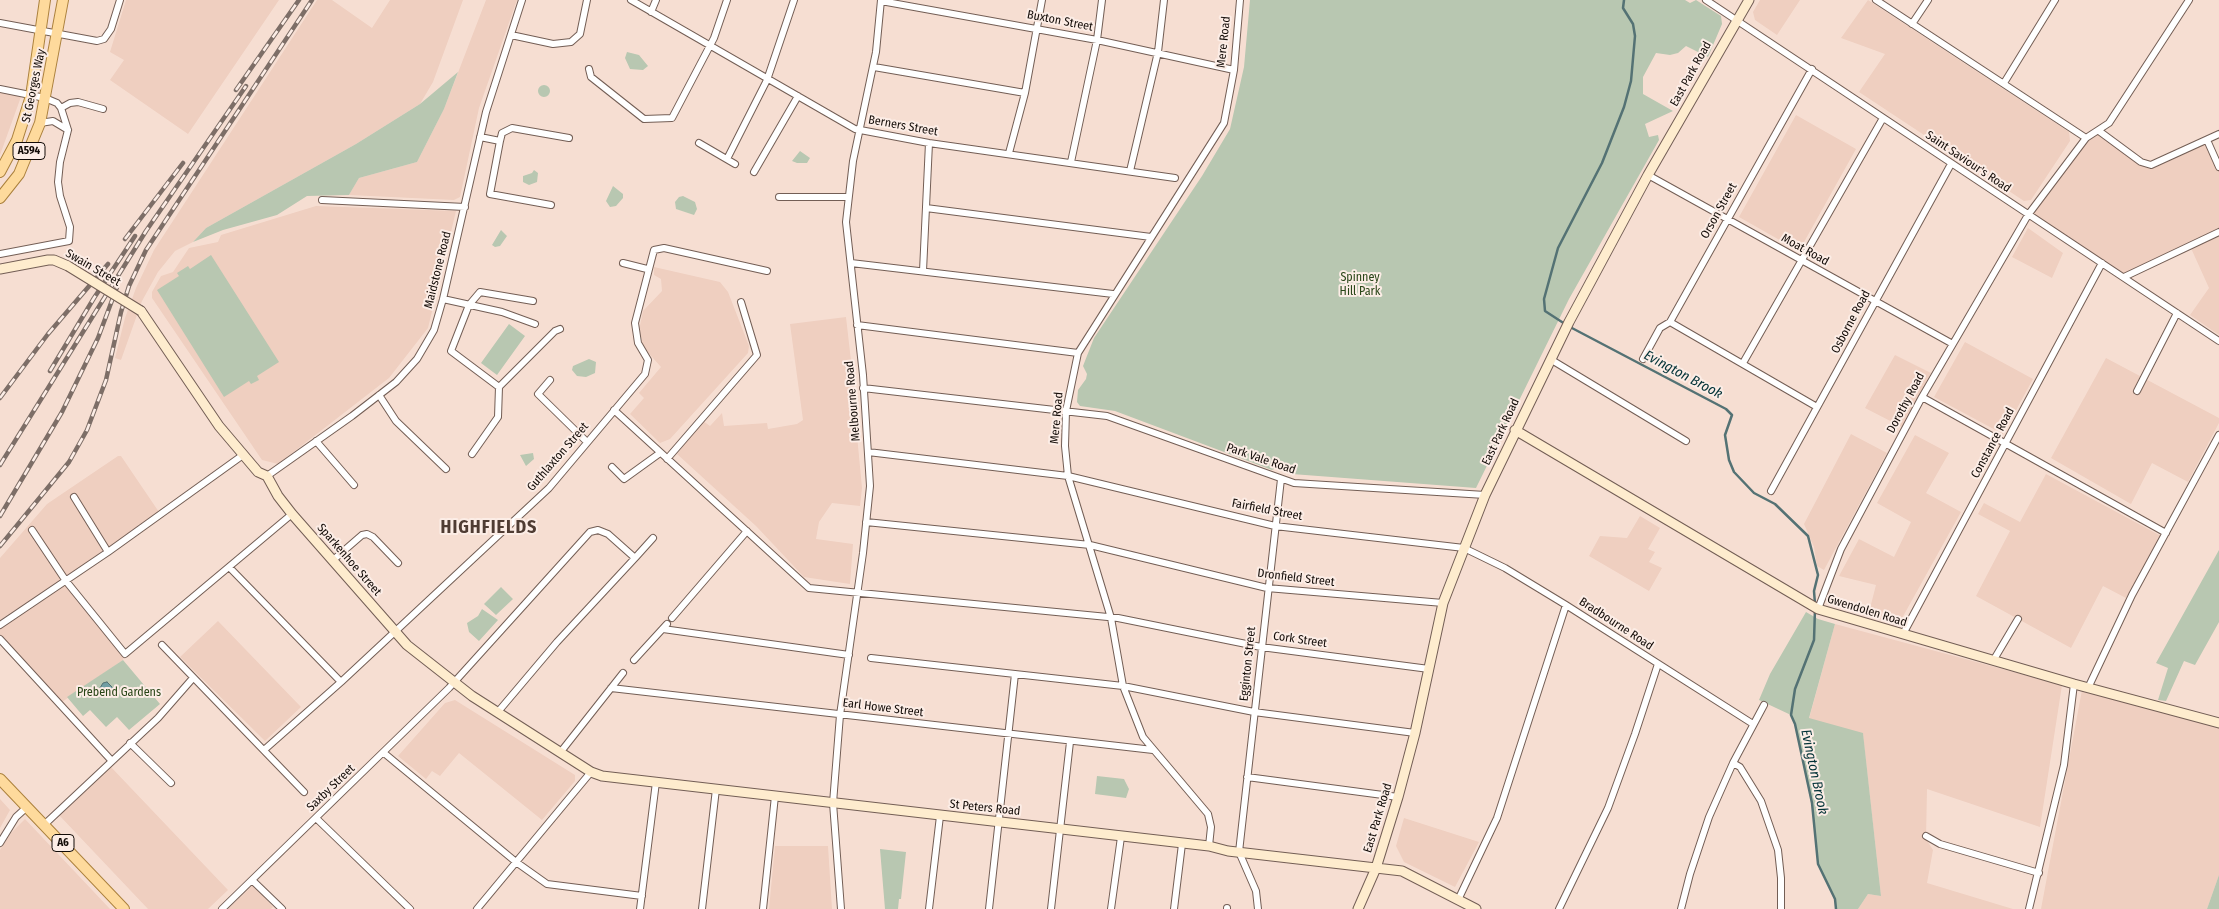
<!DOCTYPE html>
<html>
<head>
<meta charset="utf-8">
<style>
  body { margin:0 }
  canvas { display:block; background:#f6ded2 }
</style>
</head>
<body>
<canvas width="2219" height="909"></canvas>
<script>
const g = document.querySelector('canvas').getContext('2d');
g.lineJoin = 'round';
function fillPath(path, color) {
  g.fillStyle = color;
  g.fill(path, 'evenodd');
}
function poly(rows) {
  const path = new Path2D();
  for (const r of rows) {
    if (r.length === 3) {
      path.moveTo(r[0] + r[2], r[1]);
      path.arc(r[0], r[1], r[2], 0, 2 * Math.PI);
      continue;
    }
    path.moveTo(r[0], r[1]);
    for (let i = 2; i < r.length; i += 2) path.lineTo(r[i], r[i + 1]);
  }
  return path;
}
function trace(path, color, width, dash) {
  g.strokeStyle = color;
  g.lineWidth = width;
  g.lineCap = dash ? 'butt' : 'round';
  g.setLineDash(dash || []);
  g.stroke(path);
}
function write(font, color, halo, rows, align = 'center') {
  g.font = font + ' "Fira Sans Condensed",sans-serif';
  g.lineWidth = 4;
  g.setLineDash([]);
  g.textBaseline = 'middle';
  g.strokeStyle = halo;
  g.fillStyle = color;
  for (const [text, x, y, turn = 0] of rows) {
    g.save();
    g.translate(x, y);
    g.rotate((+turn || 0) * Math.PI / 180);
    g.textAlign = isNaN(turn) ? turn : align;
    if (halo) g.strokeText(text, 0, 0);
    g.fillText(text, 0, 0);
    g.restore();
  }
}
fillPath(poly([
  [126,0,279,0,188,134,110,80,124,60,110,52],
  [317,0,332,0,372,28,390,0,463,0,433,82,420,104,356,144,206,228,193,242,175,251,158,272,142,301,121,360,115,358,125,318,136,288,154,250],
  [486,0,517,0,479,108,460,197,454,200,349,195,359,178,417,162,444,109],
  [1760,0,1800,0,1777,35,1755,20,1753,12],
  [1868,0,2069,132,2070,141,2031,200,2024,201,1859,92,1885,54,1841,38],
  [0,89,22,94,0,155],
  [1796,115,1856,149,1799,251,1739,217],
  [2099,131,2141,162,2151,165,2207,140,2219,167,2219,335,2190,315,2209,288,2190,246,2124,277,2028,215,2078,149],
  [316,206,456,211,428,328,389,378,278,464,262,460,152,298,152,292,161,276,173,272,189,248,218,242,221,235],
  [2028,228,2063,253,2052,278,2012,257],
  [654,267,720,282,728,292,749,346,748,353,670,439,660,443,630,414,644,398,639,393,661,367,644,348,639,330,643,311,662,291,661,279,654,275],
  [846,317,855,396,855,414,862,488,860,506,832,503,819,522,816,539,853,544,850,584,804,577,756,526,677,454,703,421,710,426,722,413,724,426,767,423,768,429,797,424,803,420,790,324],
  [1965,342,2033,379,2003,434,1934,397],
  [1895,355,1931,373,1902,427,1865,408],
  [2106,358,2219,418,2219,423,2188,482,2152,463,2131,504,2051,458],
  [1851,434,1887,453,1824,570,1817,566,1814,547,1804,524],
  [1915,435,1949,453,1926,493,1961,512,1901,620,1892,623,1868,616,1876,585,1839,576,1859,539,1894,557,1911,522,1877,503],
  [118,456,121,456,161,515,67,581,125,654,123,660,59,704,0,639,0,558,47,504],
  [2046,474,2161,536,2126,598,2103,586,2071,648,1976,596,2010,531,1978,514,1984,503,2020,522],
  [1640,516,1660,528,1648,549,1655,552,1649,562,1662,568,1649,591,1589,556,1600,536,1627,538],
  [218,621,301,707,265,741,180,657],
  [1835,624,2062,685,2040,827,1927,789,1926,839,1933,850,1927,883,2013,909,1858,909,1868,894,1881,896,1863,734,1809,719],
  [2082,690,2219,725,2219,875,2207,909,2041,909],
  [455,700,575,775,575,781,542,820,459,753,440,776,432,771,426,779,398,756,445,703],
  [110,766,228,890,208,909,148,909,58,814],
  [0,799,10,810,0,828],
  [1404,818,1479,842,1455,887,1404,862,1396,846],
  [25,819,110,909,0,909,0,850,11,833],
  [775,846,828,846,832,909,769,909],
  [253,885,273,907,271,909,228,909]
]), '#efcfc0');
fillPath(poly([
  [1250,0,1685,0,1690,3,1696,0,1721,16,1722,24,1708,57,1686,46,1678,53,1670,55,1656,53,1643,77,1643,94,1673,111,1645,124,1649,137,1658,135,1659,140,1569,299,1476,488,1292,474,1286,469,1278,467,1272,470,1115,411,1080,406,1077,402,1078,390,1086,379,1087,374,1083,366,1094,338,1202,176,1230,129,1244,67],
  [627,52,639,55,648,66,643,70,630,69,625,58],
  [458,72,444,109,417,162,359,178,349,195,307,196,277,215,223,230,193,242,206,228,356,144,420,104],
  [544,91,6],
  [800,151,810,158,807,163,797,163,792,161],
  [534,170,538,173,537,182,529,185,523,182,523,176,532,173],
  [613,186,623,194,623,198,616,206,610,207,606,201],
  [683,196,695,202,697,209,694,215,676,209,675,202,679,197],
  [501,230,507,236,500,246,495,247,492,245],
  [211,255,279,362,257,376,259,380,251,384,249,381,224,397,157,290,179,276,177,273,188,266,190,269],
  [509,324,525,336,497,375,481,363],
  [589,359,596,362,595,373,586,377,577,376,572,370,573,366],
  [533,453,534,459,526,466,520,455],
  [2219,550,2219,622,2195,665,2184,661,2166,701,2158,700,2168,668,2156,663],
  [501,587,513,599,496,615,484,604],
  [482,609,498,620,479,641,469,632,467,623,478,616],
  [1806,612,1818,619,1835,624,1809,718,1863,733,1881,896,1868,894,1858,909,1836,909,1835,899,1818,864,1812,803,1795,724,1791,715,1759,700,1770,674],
  [123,660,160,704,129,730,117,717,106,727,90,710,83,716,67,697],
  [1097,776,1124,779,1129,789,1126,798,1095,794],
  [880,849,906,852,901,899,899,899,898,909,885,909],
  [2219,875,2219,909,2207,909]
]), '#b8c7b1');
const water = poly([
  [107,682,113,688,107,691,110,695,103,696,100,688,103,683,107,682]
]);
fillPath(water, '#709ea3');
trace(water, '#547274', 1);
trace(poly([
  [1565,324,1545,311,1544,299,1558,248,1602,163,1624,107,1631,81,1635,36,1633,24,1623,8,1624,0],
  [1570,327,1726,409,1732,415,1725,435,1729,460,1734,472,1754,493,1775,504,1808,536,1818,575,1814,591,1815,604],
  [1815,609,1814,640,1795,689,1791,715,1795,724,1812,803,1818,864,1835,899,1836,909]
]), '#547274', 2.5);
const street = poly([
  [631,0,855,129,929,143,1175,178],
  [1706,0,2219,341],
  [1876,0,2086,138],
  [881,1,1097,40,1234,70],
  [651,12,656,0],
  [0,23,97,41,104,39,111,29,120,0],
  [1912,24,1928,0],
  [511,35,553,44,571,42,580,34,587,0],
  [874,67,1025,93],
  [589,69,591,77,644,119,672,118,714,38,727,0],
  [2004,83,2055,0],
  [0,89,45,98,57,103,61,108,68,130,60,162,58,182,60,196,70,227,69,241,0,254],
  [61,108,70,103,78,102,103,109],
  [40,123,53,121,68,130],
  [2099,131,2141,162,2151,165,2219,134],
  [480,137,500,141,490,194,551,205],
  [2207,140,2219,167],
  [500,141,502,133,512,128,569,138],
  [699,143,735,164],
  [1009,153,1025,93,1042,0],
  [727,159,767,80,794,0],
  [1071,162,1097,40,1102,0],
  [1130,171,1158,52,1164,0],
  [754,172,798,96],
  [1648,175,1951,343],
  [779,197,848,197],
  [322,200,465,207],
  [926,208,1151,237],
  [623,263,647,269],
  [851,263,1113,294],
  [923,271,929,143],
  [2124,277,2219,232],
  [443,299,502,312,535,324],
  [533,301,480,292,469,305,451,351,499,387,555,331,560,329],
  [1670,322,1817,407],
  [857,325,1078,353],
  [1550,359,1686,441],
  [1643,359,1660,328,1670,322,1812,69],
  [1743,363,1883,118],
  [550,380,538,394,587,442],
  [863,388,1107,416,1294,483,1485,495],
  [2137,391,2177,313],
  [379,395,396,421,446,469],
  [1922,397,2166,533],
  [614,410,809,588,1118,618,1261,647,1429,669],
  [316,441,354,485],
  [868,452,1068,476,1275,526,1464,548,1505,568,1566,605,1753,724],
  [472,454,498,417,499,387],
  [667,459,757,355,741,302],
  [612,467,624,479,660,453],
  [267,476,352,416,396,382,417,359,434,330,443,299,486,112,522,0],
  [1771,491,1951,164],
  [74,497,108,552],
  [866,522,1090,545,1267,588,1443,603],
  [32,530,66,581,125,654,292,514],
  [635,558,653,538],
  [332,561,362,535,367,534,373,537,398,563],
  [230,568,341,682],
  [1818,609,1841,549,1922,397,2028,215,2086,138,2109,123,2189,0],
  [672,618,747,531],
  [0,625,108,552,243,455],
  [663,629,849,655],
  [1903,634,2102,263],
  [0,639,111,760],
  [162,645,304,792],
  [871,658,1123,686,1254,712,1415,733],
  [634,660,667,624],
  [1993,661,2018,619],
  [611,688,1153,750],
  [2088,688,2132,595,2219,435],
  [130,743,171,783],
  [563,749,623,673],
  [264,750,341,682,549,488,645,374,648,360,638,343,635,323,654,250,664,248,767,271],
  [384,753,516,862,547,884,642,896],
  [1733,763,1740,767,1761,801,1778,850,1781,878,1781,909],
  [1247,777,1398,797],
  [833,803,840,715,863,553,870,486,863,375,846,222,853,161,876,52,881,0],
  [833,803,841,909],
  [316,818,410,909],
  [45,824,158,718,193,678],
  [1926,836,1940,844,2039,873],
  [0,843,16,817,27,807],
  [1209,846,1211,827,1208,814,1143,737,1123,686,1111,618,1068,476,1065,446,1066,411,1078,353,1224,123,1234,70,1240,0],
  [253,881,282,909],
  [1458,900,1497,818,1566,605],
  [1227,908,1227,909],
  [222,909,449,688,590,532,598,530,608,534,635,558,557,642,497,713],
  [477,909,591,772],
  [640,909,656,782],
  [702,909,716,789],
  [763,909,775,796],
  [929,909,940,816],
  [989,909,1015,674],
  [1051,909,1070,742],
  [1111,909,1121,837],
  [1174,909,1182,844],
  [1258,909,1256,891,1239,852,1281,479],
  [1559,909,1608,808,1635,734,1658,664],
  [1681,909,1690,874,1709,817,1733,763,1764,705],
  [2029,909,2064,765,2074,684]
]);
const secondary = poly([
  [0,269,48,260,54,260,68,266],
  [141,311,219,426,258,472,267,476,278,496,292,514,407,645,472,696,591,772,602,776,1209,846,1228,851,1402,871,1476,909],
  [1515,430,1818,609,2074,684,2219,723],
  [1358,909,1376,868,1398,797,1415,733,1443,603,1485,495,1569,322,1648,175,1749,0]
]);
const primary = poly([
  [0,172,17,140,31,96,45,0],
  [0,198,19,174,40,123,63,0],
  [0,779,124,909]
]);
trace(street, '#735e55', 8);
trace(secondary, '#735e55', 11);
trace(primary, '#ab813d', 12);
trace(street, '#fff', 6);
trace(secondary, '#feecce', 9);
trace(primary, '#feda9c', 10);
const rail = poly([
  [236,90,299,0],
  [125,239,183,163],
  [50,371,94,298,135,236],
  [0,398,48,334,108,264],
  [0,465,146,231,246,86],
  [0,516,62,412,98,338,117,287],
  [0,546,69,462,87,430,106,380,121,312,129,286,146,250,312,0]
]);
trace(rail, '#7d6e67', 4.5);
trace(rail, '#fcede6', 2.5, [8]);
const secondaryBridge = poly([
  [68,266,141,311]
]);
trace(secondaryBridge, '#735e55', 11, []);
trace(secondaryBridge, '#feecce', 9);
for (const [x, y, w] of [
  [29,151,32],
  [63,843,22]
]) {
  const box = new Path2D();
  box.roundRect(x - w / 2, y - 8.5, w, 17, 4);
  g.fillStyle = '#fcede6';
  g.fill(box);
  trace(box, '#120b07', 1);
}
write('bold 11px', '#120b07', null, [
  ["A594",29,151],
  ["A6",63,843]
]);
write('12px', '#120b07', '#fcede6', [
  ["Buxton Street",1060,21,11],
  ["Mere Road",1224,42,-84],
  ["East Park Road",1691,74,-61],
  ["St Georges Way",34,86,-78],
  ["Berners Street",903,126,10],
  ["Saint Saviour's Road",1968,162,34],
  ["Orson Street",1719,211,-61],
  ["Moat Road",1805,250,29],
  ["Swain Street",93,268,30],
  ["Maidstone Road",438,270,-76],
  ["Osborne Road",1851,322,-62],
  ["Melbourne Road",853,401,-95],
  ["Dorothy Road",1906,403,-62],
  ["Mere Road",1057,418,-85],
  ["East Park Road",1501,432,-65],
  ["Constance Road",1993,443,-62],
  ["Guthlaxton Street",558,457,-49],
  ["Park Vale Road",1261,459,19],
  ["Fairfield Street",1267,510,11],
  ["Sparkenhoe Street",349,560,49],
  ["Dronfield Street",1296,578,7],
  ["Gwendolen Road",1867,611,17],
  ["Bradbourne Road",1616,624,33],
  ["Cork Street",1300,640,8],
  ["Egginton Street",1248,664,-84],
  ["Earl Howe Street",883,708,7],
  ["Saxby Street",331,788,-44],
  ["St Peters Road",985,808,6],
  ["East Park Road",1378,818,-73]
]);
write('12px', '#284517', '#fcede6', [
  ["Spinney",1360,278],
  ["Hill Park",1360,292],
  ["Prebend Gardens",119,693]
]);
write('italic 14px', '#023237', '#fcede6', [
  ["Evington Brook",1683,375,28],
  ["Evington Brook",1814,772,78]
]);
g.letterSpacing = '1px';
write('bold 18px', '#4f3c33', '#fcede6', [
  ["HIGHFIELDS",489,528]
]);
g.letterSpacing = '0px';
</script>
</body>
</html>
